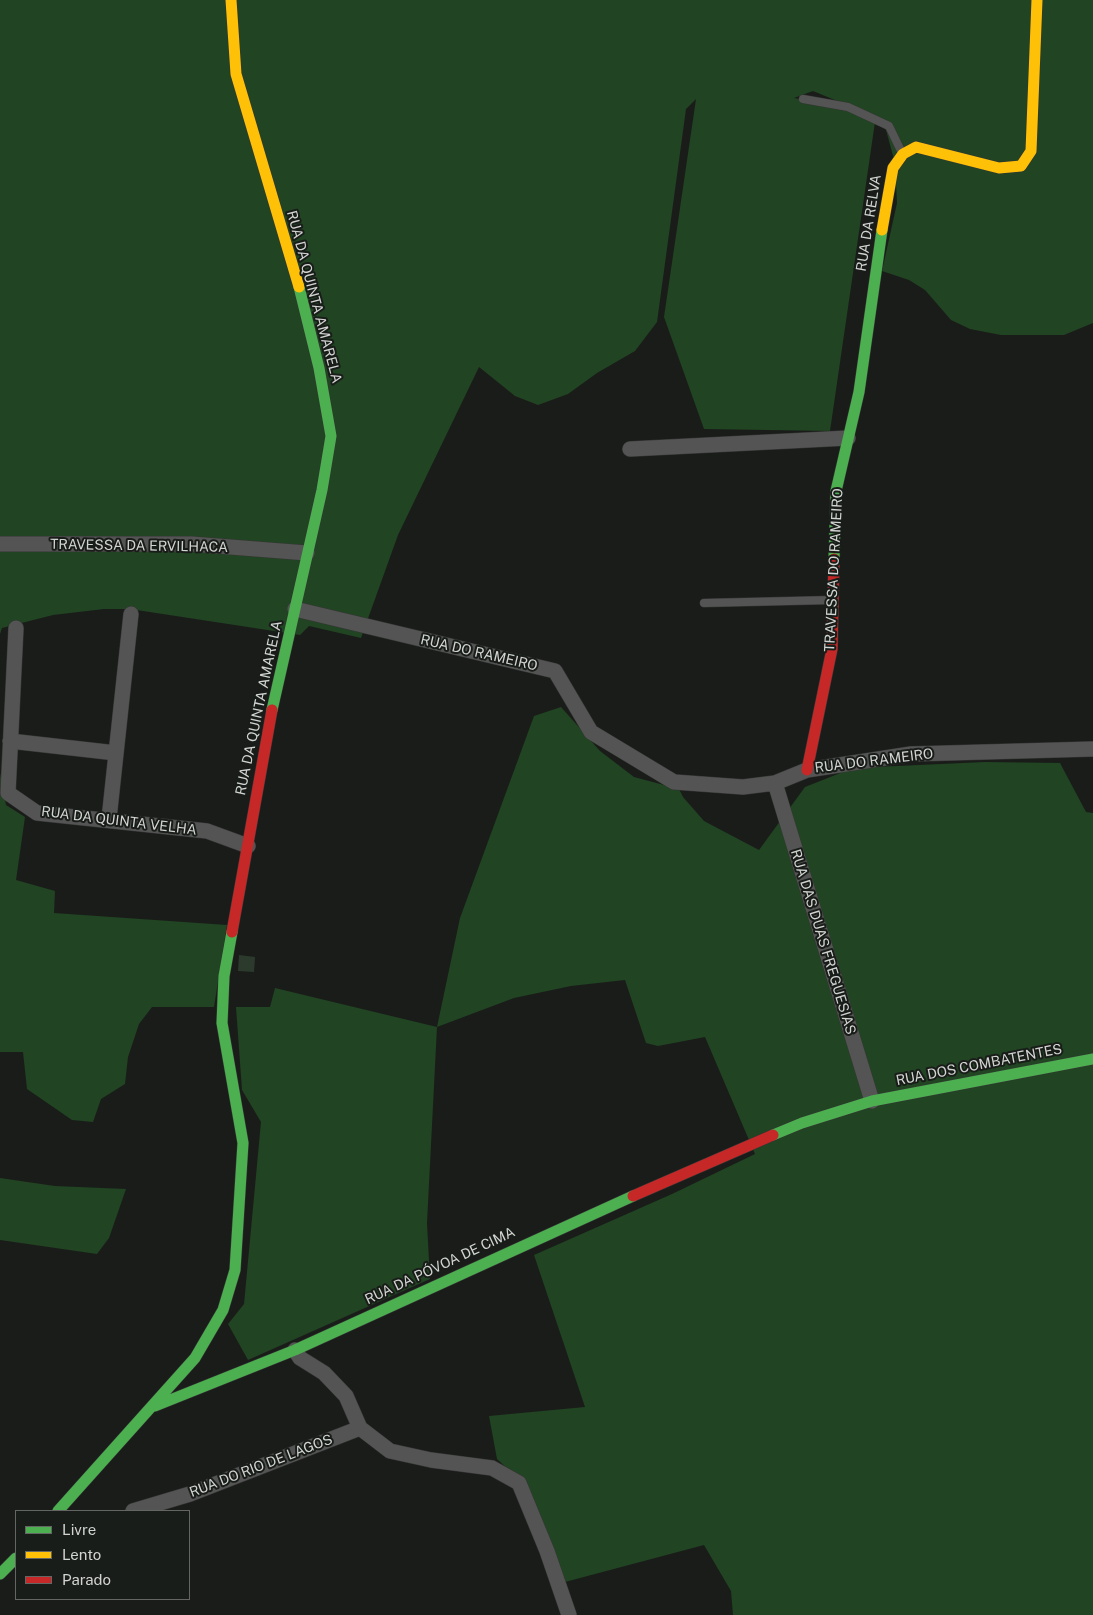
<!DOCTYPE html>
<html>
<head>
<meta charset="utf-8">
<style>
  body { margin:0 }
  #map { position:relative; width:1093px; height:1615px; overflow:hidden; background:#1a1c1a; font-family:"Public Sans",sans-serif }
  canvas { display:block }
  .legend { position:absolute; left:15px; top:1510px; width:175px; height:90px; box-sizing:border-box; background:#191d19; border:1px solid #636663; margin:0; padding:6px 9px; list-style:none; font-size:15px; color:#d2d4d2 }
  .legend li { display:flex; align-items:center; gap:10px; height:25px }
  .legend b { width:25px; border:1px solid #636663 }
</style>
</head>
<body>
<div id="map">
<canvas width="1093" height="1615"></canvas>
<ul class="legend">
<li><b style="height:6px;background:#4caf50"></b>Livre</li>
<li><b style="height:6px;background:#ffc107"></b>Lento</li>
<li><b style="height:6px;background:#c62828"></b>Parado</li>
</ul>
</div>
<script>
const g = document.querySelector('canvas').getContext('2d');
g.lineJoin = 'round';
function fillPath(path, color) {
  g.fillStyle = color;
  g.fill(path, 'evenodd');
}
function poly(rows) {
  const path = new Path2D();
  for (const r of rows) {
    path.moveTo(r[0], r[1]);
    for (let i = 2; i < r.length; i += 2) path.lineTo(r[i], r[i + 1]);
  }
  return path;
}
function trace(path, color, width, dash) {
  g.strokeStyle = color;
  g.lineWidth = width;
  g.lineCap = dash ? 'butt' : 'round';
  g.setLineDash(dash || []);
  g.stroke(path);
}
function write(font, color, halo, rows, align = 'center') {
  g.font = font + ' "Public Sans",sans-serif';
  g.lineWidth = 4;
  g.setLineDash([]);
  g.textBaseline = 'middle';
  g.strokeStyle = halo;
  g.fillStyle = color;
  for (const [text, x, y, turn = 0] of rows) {
    g.save();
    g.translate(x, y);
    g.rotate((+turn || 0) * Math.PI / 180);
    g.textAlign = isNaN(turn) ? turn : align;
    if (halo) g.strokeText(text, 0, 0);
    g.fillText(text, 0, 0);
    g.restore();
  }
}
fillPath(poly([
  [0,0,1093,0,1093,323,1064,335,1001,335,970,329,951,320,925,290,909,280,882,271,897,203,895,163,886,130,875,122,830,431,704,429,664,317,696,99,686,109,657,322,635,351,597,373,568,394,538,405,515,396,479,367,398,535,361,638,309,626,300,635,130,609,104,609,53,615,2,628,0,634],
  [813,91,859,110,794,98],
  [561,707,600,751,634,777,679,789,683,797,704,821,759,850,805,787,853,768,985,762,1060,763,1086,812,1093,813,1093,1615,733,1615,731,1591,704,1545,565,1582,510,1471,497,1459,489,1416,585,1407,534,1255,672,1194,755,1154,705,1037,658,1046,646,1043,625,980,571,986,514,998,437,1027,427,1223,430,1279,248,1360,228,1324,244,1304,261,1122,242,1090,236,1007,270,1007,275,988,437,1027,460,918,534,716],
  [0,773,6,805,25,817,16,880,55,891,54,913,227,925,214,1007,152,1007,139,1024,128,1057,125,1084,101,1099,93,1122,72,1120,27,1089,23,1052,0,1052],
  [0,1178,55,1186,126,1189,109,1238,97,1254,0,1240]
]), '#214422');
fillPath(poly([
  [239,955,255,957,254,972,238,971]
]), '#2c3a2d');
const lane = poly([
  [803,99,848,107,889,126,902,153],
  [704,603,832,600]
]);
const street = poly([
  [630,449,848,438],
  [0,544,192,544,307,553],
  [295,609,555,671,591,732,674,782,743,787,775,783,807,770,911,754,1093,749],
  [16,628,8,793,37,813,207,831,248,846],
  [10,741,116,753],
  [775,783,872,1101],
  [109,819,131,614],
  [295,1350,300,1358,324,1373,346,1396,360,1428],
  [133,1511,190,1494,360,1428,390,1451,431,1460,492,1468,519,1483,547,1551,569,1615]
]);
const fast = poly([
  [834,559,836,491,859,392,882,230],
  [272,710,322,490,331,436,319,368,299,287],
  [773,1135,802,1123,872,1101,1093,1059],
  [155,1406,295,1350,633,1196],
  [58,1511,195,1358,223,1310,235,1270,243,1143,222,1023,224,976,232,932],
  [0,1574,16,1558]
]);
const slow = poly([
  [231,0,236,74,299,287],
  [882,230,893,168,903,154,916,147,999,168,1021,166,1031,151,1037,0]
]);
const jam = poly([
  [807,770,832,649,834,559],
  [232,932,272,710],
  [633,1196,773,1135]
]);
trace(lane, '#363736', 9);
trace(street, '#363736', 16);
trace(fast, '#363736', 12);
trace(slow, '#363736', 12);
trace(jam, '#363736', 12);
trace(lane, '#535453', 8);
trace(street, '#535453', 15);
trace(fast, '#4caf50', 11);
trace(slow, '#ffc107', 11);
trace(jam, '#c62828', 11);
write('14px', '#d2d4d2', '#191d19', [
  ["RUA DA RELVA",869,223,-81],
  ["RUA DA QUINTA AMARELA",314,297,75],
  ["TRAVESSA DA ERVILHACA",139,546,1],
  ["TRAVESSA DO RAMEIRO",834,570,-87],
  ["RUA DO RAMEIRO",479,653,13],
  ["RUA DA QUINTA AMARELA",259,708,-78],
  ["RUA DO RAMEIRO",874,761,-7],
  ["RUA DA QUINTA VELHA",119,821,7],
  ["RUA DAS DUAS FREGUESIAS",823,942,73],
  ["RUA DOS COMBATENTES",979,1065,-11],
  ["RUA DA PÓVOA DE CIMA",440,1266,-25],
  ["RUA DO RIO DE LAGOS",261,1466,-21]
]);
</script>
</body>
</html>
